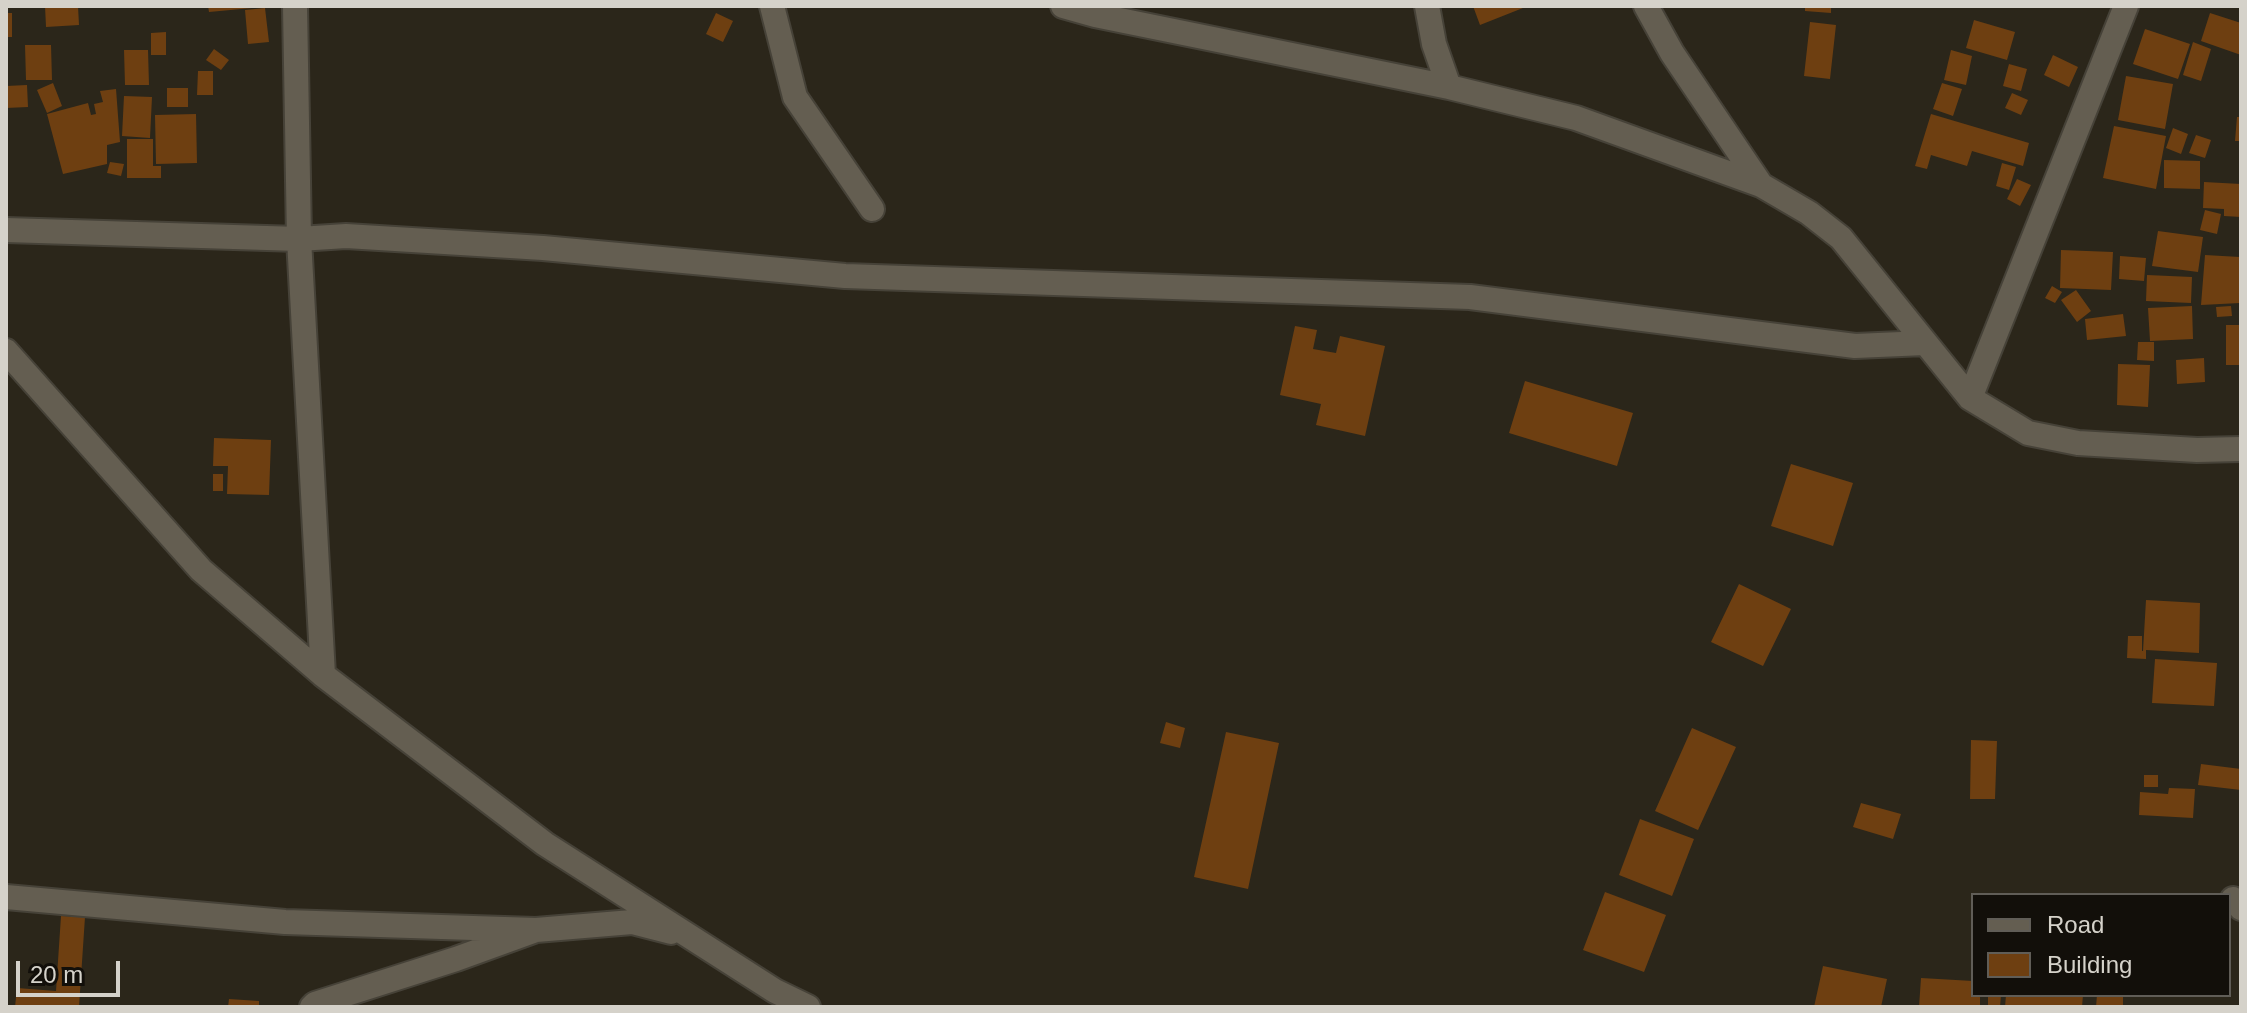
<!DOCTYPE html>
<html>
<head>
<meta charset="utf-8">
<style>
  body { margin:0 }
  #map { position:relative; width:2247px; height:1013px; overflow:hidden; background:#2b261a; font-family:Helvetica,sans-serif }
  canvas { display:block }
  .frame { position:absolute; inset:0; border:8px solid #d5d2ca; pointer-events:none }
  .legend { position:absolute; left:1971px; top:893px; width:260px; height:104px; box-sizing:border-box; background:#120f0a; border:2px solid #605d57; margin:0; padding:10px 14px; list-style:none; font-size:24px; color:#d5d2ca }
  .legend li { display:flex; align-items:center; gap:16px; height:40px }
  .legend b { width:40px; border:2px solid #605d57 }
  .scale { position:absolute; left:16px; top:961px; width:104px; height:36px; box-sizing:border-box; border:4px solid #d5d2ca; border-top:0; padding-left:10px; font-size:24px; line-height:28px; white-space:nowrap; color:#d5d2ca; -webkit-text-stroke:6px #120f0a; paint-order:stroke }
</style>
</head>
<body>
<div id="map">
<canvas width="2247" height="1013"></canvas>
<div class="frame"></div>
<ul class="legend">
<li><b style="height:10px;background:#645e51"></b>Road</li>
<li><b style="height:22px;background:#6e3f11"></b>Building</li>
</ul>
<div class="scale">20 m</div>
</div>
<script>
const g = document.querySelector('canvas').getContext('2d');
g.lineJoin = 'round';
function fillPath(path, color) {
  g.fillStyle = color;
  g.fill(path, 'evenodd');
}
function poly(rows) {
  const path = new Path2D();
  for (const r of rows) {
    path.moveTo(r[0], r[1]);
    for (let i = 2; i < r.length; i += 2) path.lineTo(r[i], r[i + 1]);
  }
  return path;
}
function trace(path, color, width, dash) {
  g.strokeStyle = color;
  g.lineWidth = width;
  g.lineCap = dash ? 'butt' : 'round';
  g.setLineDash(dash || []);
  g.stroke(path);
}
fillPath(poly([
  [45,6,78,6,79,25,46,27],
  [208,6,252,6,252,8,209,12],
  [1473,6,1528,6,1480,25],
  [1805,6,1831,6,1831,13,1805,11],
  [265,8,269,42,248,44,245,10],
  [6,13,12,13,12,37,6,37],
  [716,13,733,21,723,42,706,34],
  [2210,13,2241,23,2241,55,2201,41],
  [1974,20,2015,32,2007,60,1966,48],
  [1810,22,1836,25,1830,79,1804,76],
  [2145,29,2190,44,2178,79,2133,64],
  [166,32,166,55,151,55,151,33],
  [2193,42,2211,49,2201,81,2183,75],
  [25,45,51,45,52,80,26,80],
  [214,49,229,60,221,70,206,60],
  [124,50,148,50,149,85,125,85],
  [1951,50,1972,56,1966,85,1944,80],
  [2053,55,2078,67,2069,87,2044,75],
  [2009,64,2027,69,2021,91,2003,86],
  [198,71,213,71,213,95,197,95],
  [2126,76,2173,84,2165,129,2118,120],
  [53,83,62,106,47,113,37,90],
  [1942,83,1962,89,1953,116,1933,109],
  [27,85,28,107,6,108,6,86],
  [167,88,188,88,188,107,167,107],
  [116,89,120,142,107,145,107,164,63,174,47,114,88,103,91,115,96,114,94,104,103,102,100,91],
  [2012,93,2028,100,2021,115,2005,108],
  [124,96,152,97,150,138,122,136],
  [196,114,197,163,156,164,155,115],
  [1931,114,2029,143,2023,166,1972,151,1967,166,1931,155,1927,169,1915,166],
  [2237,117,2241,117,2241,141,2235,141],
  [2114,126,2166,136,2156,189,2103,178],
  [2173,128,2188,134,2181,154,2166,148],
  [2196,135,2211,140,2205,158,2189,153],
  [127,139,153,139,153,166,161,166,161,178,127,178],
  [2164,160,2200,161,2200,189,2164,188],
  [110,162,124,164,121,176,107,173],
  [2002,163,2016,167,2009,190,1996,186],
  [2017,179,2031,185,2020,206,2007,199],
  [2204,182,2241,184,2241,217,2224,216,2224,209,2203,208],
  [2205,210,2221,214,2217,234,2200,230],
  [2158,231,2203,237,2198,272,2152,266],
  [2061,250,2113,252,2111,290,2060,288],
  [2205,255,2240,257,2240,303,2201,305],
  [2120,256,2146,258,2144,281,2119,279],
  [2147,275,2192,277,2191,303,2146,301],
  [2052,286,2062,292,2055,303,2045,298],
  [2076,290,2091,311,2077,322,2061,300],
  [2192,306,2193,339,2150,341,2148,308],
  [2231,306,2232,316,2217,317,2216,307],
  [2123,314,2126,336,2087,340,2085,319],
  [2226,325,2240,325,2240,365,2226,365],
  [1295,326,1317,330,1313,349,1336,353,1340,336,1385,346,1365,436,1316,425,1321,404,1280,395],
  [2138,342,2154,342,2154,361,2137,360],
  [2204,358,2205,382,2177,384,2176,360],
  [2118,364,2150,365,2148,407,2117,405],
  [1525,381,1633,413,1617,466,1509,433],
  [214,438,271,440,269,495,227,494,228,466,213,466],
  [1791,464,1853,483,1833,546,1771,526],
  [213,474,223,474,223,491,213,491],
  [1739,584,1791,609,1763,666,1711,642],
  [2146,600,2200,603,2199,653,2146,650,2146,659,2127,658,2128,636,2142,636,2142,651,2143,651],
  [2155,659,2217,663,2214,706,2152,703],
  [1166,722,1185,728,1180,748,1160,743],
  [1692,728,1736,747,1698,830,1655,811],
  [1226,732,1279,743,1248,889,1194,877],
  [1971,740,1997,741,1995,799,1970,799],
  [2201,764,2241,769,2241,790,2198,785],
  [2144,775,2158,775,2158,787,2144,787],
  [2169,788,2195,789,2193,818,2139,815,2140,792,2168,794],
  [1861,803,1901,814,1893,839,1853,827],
  [1640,819,1694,839,1672,896,1619,875],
  [1605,892,1666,915,1644,972,1583,950],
  [61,916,85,917,79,1007,15,1007,17,988,56,991],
  [1823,966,1887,979,1881,1007,1814,1007],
  [1921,978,1973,981,1973,995,1980,995,1980,1007,1919,1007],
  [1988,995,2001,995,2000,1007,1988,1007],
  [2006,995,2083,995,2082,1007,2005,1007],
  [2097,995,2123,997,2123,1007,2096,1007],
  [229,999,259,1001,259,1007,228,1007]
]), '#6e3f11');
const minor = poly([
  [295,6,299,239,323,675],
  [772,6,795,97,872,209],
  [1063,6,1095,15,1449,87,1576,118,1761,185,1809,213,1841,238,1970,398,2028,433,2078,443,2197,450,2241,449],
  [1427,6,1434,44,1449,87],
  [1646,6,1672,53,1761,185],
  [6,230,299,239,346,236,543,248,845,276,1470,297,1855,346,1925,343],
  [6,351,201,570,323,675,545,844,775,991,808,1007],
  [1970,398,2126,6],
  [6,897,285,922,536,930],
  [2233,899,2241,908],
  [312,1007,315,1004,456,959,536,930,632,922,671,932]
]);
trace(minor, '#464238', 28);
trace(minor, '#645e51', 24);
</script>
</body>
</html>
